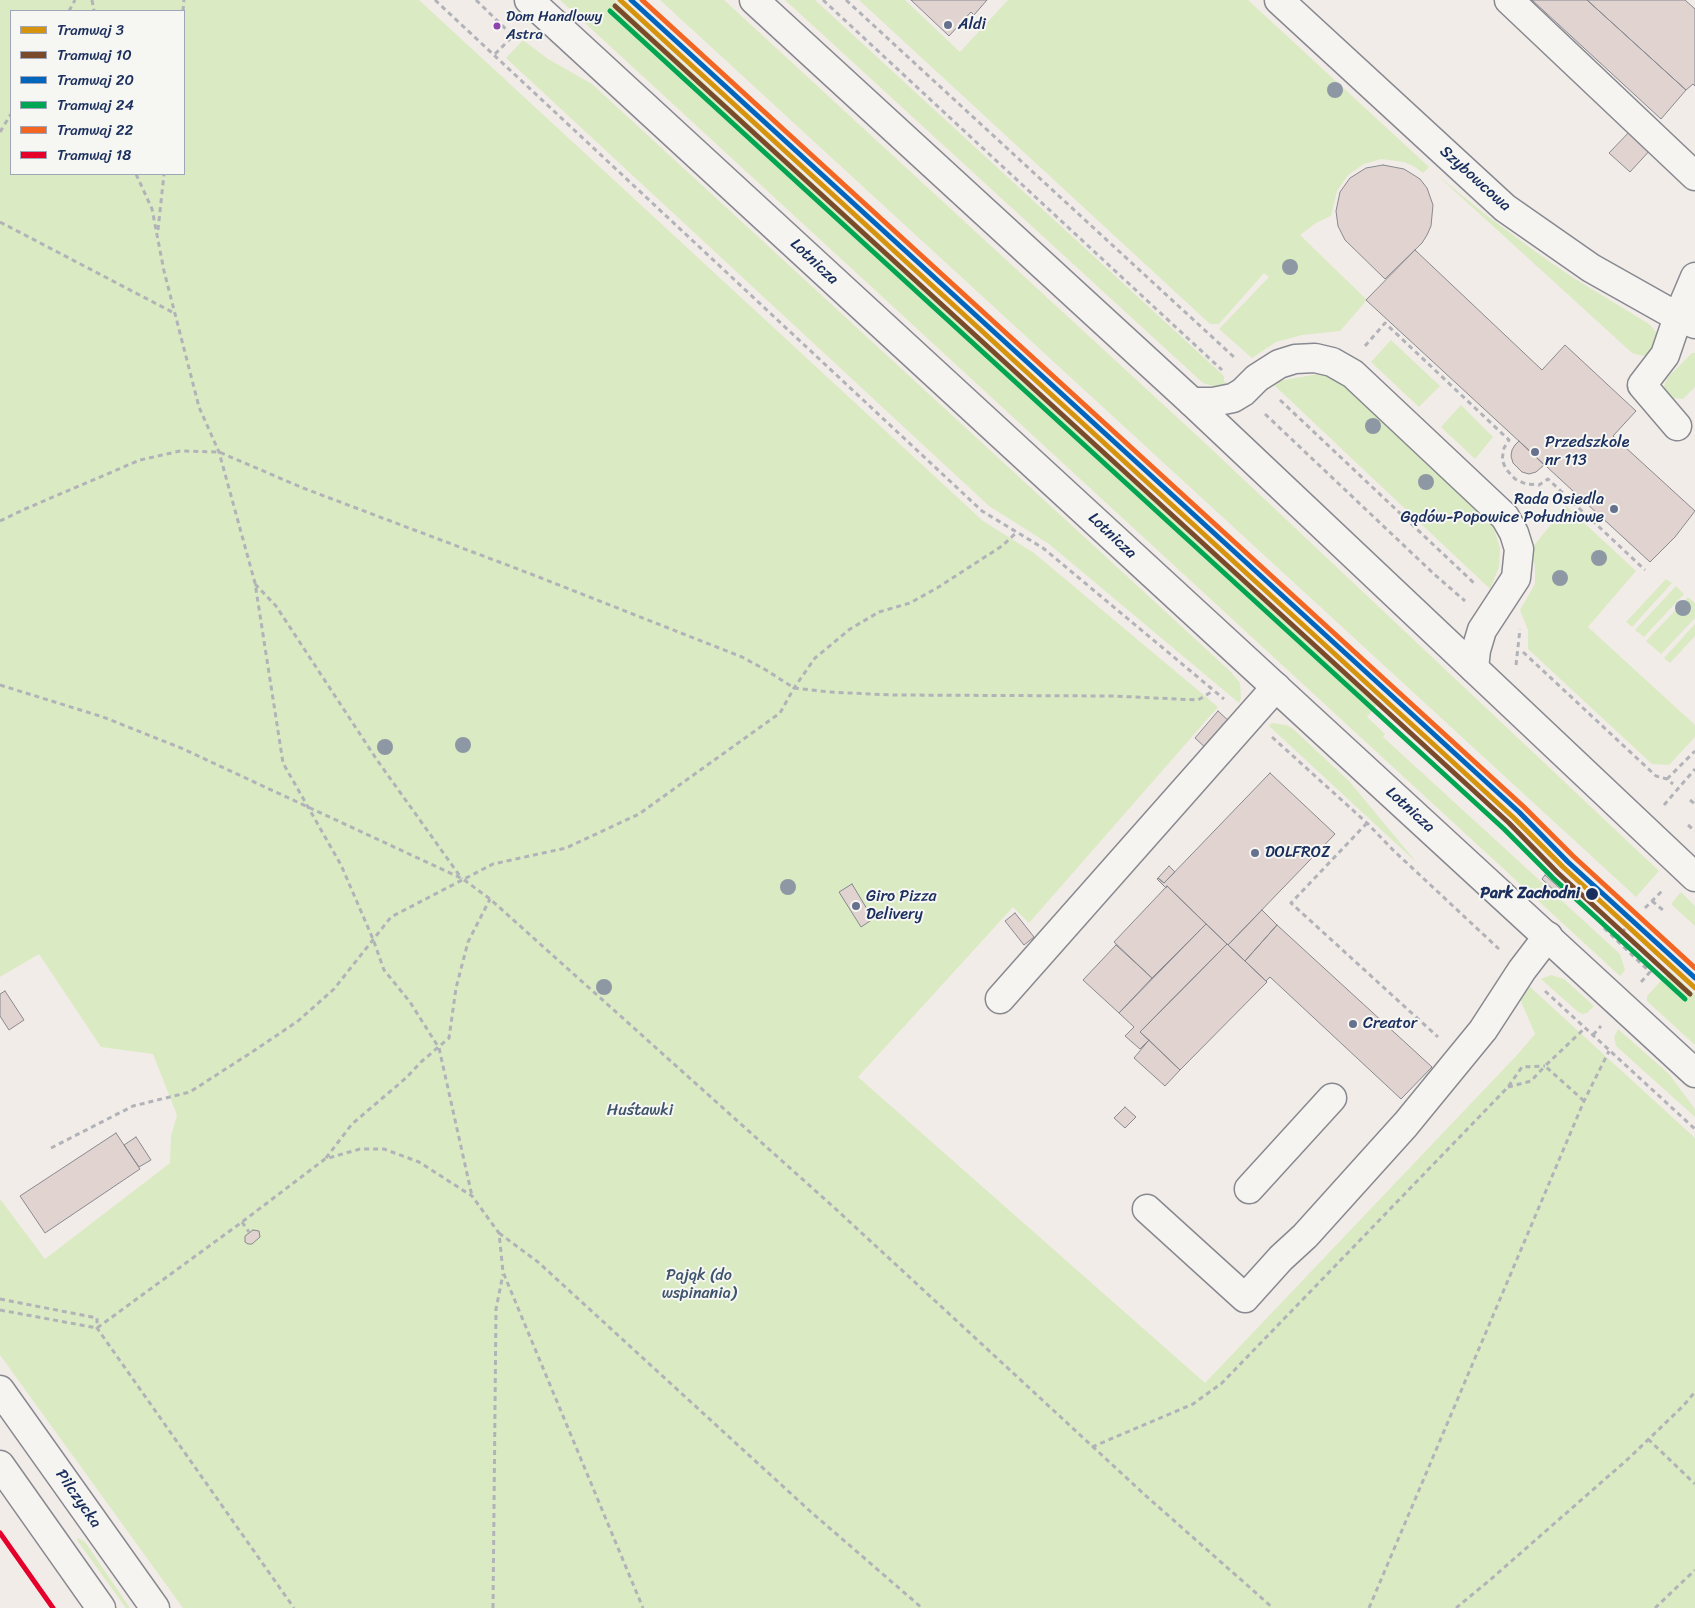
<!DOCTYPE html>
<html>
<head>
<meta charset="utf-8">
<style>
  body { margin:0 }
  #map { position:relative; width:1695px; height:1608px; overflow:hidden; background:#f2ece8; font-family:Sriracha,sans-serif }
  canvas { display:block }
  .legend { position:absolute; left:10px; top:10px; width:175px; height:165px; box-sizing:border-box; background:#f6f6f2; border:1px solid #9ea6b7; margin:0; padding:6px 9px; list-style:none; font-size:15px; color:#1b2f5e }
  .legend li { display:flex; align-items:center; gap:10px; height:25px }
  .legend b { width:25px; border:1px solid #9ea6b7 }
</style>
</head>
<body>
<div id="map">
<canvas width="1695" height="1608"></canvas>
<ul class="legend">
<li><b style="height:6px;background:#d6940e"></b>Tramwaj 3</li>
<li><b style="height:6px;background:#7a4b2a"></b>Tramwaj 10</li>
<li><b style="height:6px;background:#0065bd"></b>Tramwaj 20</li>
<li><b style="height:6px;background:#00a651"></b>Tramwaj 24</li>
<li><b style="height:6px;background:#f26522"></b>Tramwaj 22</li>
<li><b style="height:6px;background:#e4002b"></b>Tramwaj 18</li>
</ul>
</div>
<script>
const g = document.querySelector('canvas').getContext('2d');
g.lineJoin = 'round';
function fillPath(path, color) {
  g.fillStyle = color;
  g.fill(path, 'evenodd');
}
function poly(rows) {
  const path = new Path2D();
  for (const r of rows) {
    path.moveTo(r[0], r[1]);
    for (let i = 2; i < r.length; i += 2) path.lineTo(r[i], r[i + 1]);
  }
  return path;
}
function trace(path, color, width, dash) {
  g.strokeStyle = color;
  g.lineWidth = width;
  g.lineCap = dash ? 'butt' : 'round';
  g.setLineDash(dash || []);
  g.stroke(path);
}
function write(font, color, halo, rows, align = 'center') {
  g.font = font + ' Sriracha,sans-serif';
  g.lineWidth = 4;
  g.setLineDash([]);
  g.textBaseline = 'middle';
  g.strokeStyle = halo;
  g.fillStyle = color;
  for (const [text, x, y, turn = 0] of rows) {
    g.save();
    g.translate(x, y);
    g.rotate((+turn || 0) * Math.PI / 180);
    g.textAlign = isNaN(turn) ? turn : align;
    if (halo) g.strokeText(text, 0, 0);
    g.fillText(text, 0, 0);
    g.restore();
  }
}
fillPath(poly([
  [0,0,419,0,983,521,1034,553,1218,707,1029,923,1013,907,858,1077,1205,1383,1518,1054,1535,1034,1520,999,1529,986,1695,1138,1695,1608,183,1608,0,1355,0,1199,45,1259,170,1163,171,1136,177,1115,153,1054,101,1047,39,954,0,977],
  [11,11,184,11,184,174,11,174],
  [560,0,614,0,1379,703,1367,717,1385,734,1383,737,1620,954,1625,970,1620,976],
  [660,0,724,0,1205,443,1659,871,1636,897],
  [785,0,815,0,1224,376,1224,381,1228,384,1225,388,1216,387,1203,383],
  [859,0,905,0,960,52,1008,0,1248,0,1429,167,1423,173,1415,167,1404,162,1381,159,1364,164,1348,175,1337,191,1331,216,1316,223,1300,235,1367,300,1340,331,1302,335,1276,342,1252,358,1219,329,1269,277,1264,273,1219,324,1210,324],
  [523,40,548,59,592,84,1231,672,1240,683,1241,698,1239,703,1049,544,989,506,506,58],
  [1437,175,1486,215,1540,255,1572,277,1649,324,1657,333,1659,343,1653,351,1643,356,1632,353],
  [1391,340,1440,386,1419,407,1371,362],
  [1692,353,1695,353,1695,387,1683,399,1673,398,1666,394,1664,386,1667,378],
  [1318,374,1332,376,1344,381,1493,526,1500,548,1499,567,1490,589,1273,384,1284,380],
  [1461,405,1493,437,1475,459,1441,427],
  [1566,506,1636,571,1588,627,1695,725,1695,737,1669,765,1652,764,1528,649,1528,630,1520,610,1535,584,1535,569,1532,548],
  [1666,579,1672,583,1632,627,1626,622],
  [1676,586,1684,594,1644,637,1635,630],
  [1688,597,1695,603,1695,618,1661,654,1646,641],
  [1695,624,1695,636,1670,663,1664,658],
  [1272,723,1286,725,1292,728,1349,781,1417,863,1269,726],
  [1681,892,1695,906,1695,926,1671,904],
  [1670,971,1695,994,1695,1045,1647,1001,1647,996],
  [1551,975,1564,979,1594,1006,1587,1013,1583,1014,1578,1012,1541,979],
  [1618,1029,1669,1074,1695,1109,1695,1117,1616,1046,1614,1037],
  [78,1538,85,1542,130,1608,126,1608,77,1540]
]), '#daeac2');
const building = poly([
  [911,0,987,0,974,15,971,12,949,36,911,0],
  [1532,0,1587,0,1686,90,1661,119,1532,0],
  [1587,0,1685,0,1695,9,1695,86,1693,84,1686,90,1587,0],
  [1633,128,1653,147,1630,172,1609,153,1633,128],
  [1383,165,1404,169,1420,179,1427,188,1433,205,1431,226,1427,235,1422,243,1385,279,1345,240,1338,226,1336,211,1340,192,1350,178,1366,168,1383,165],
  [1415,250,1542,370,1565,345,1636,411,1613,436,1695,511,1675,537,1650,562,1366,300,1415,250],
  [1519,441,1544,465,1536,472,1529,474,1522,472,1513,463,1511,456,1512,450,1515,445,1519,441],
  [1218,711,1231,723,1208,750,1195,738,1218,711],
  [1270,773,1335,834,1228,945,1167,886,1166,888,1157,879,1158,878,1164,883,1270,773],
  [1169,866,1175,872,1164,883,1158,878,1169,866],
  [1545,875,1564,892,1560,896,1542,879,1545,875],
  [852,884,873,919,861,927,839,892,852,884],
  [1167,886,1206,924,1152,978,1114,942,1167,886],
  [1262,910,1277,925,1245,961,1228,945,1262,910],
  [1015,913,1034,937,1024,945,1005,921,1015,913],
  [1206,924,1227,944,1140,1032,1149,1040,1140,1049,1125,1036,1134,1027,1119,1013,1206,924],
  [1277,925,1432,1067,1401,1099,1270,977,1266,981,1245,961,1277,925],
  [1227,944,1267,982,1180,1070,1140,1032,1227,944],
  [1116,945,1152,978,1119,1013,1083,980,1116,945],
  [5,991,24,1020,9,1030,0,1016,0,994,5,991],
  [1149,1040,1180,1070,1165,1086,1134,1058,1149,1040],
  [1125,1107,1136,1117,1125,1128,1114,1118,1125,1107],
  [116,1133,140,1169,45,1233,20,1196,116,1133],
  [136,1137,151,1160,139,1167,124,1145,136,1137],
  [253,1230,259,1231,260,1237,252,1244,248,1244,245,1242,245,1236,253,1230]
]);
fillPath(building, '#e0d3d0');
trace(building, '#888990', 1);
const minor = poly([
  [1279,0,1505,208,1591,268,1678,317,1695,324],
  [1509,0,1695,176],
  [1192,402,1213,402,1233,398,1243,392,1257,378,1279,364,1295,359,1315,358,1332,362,1353,374,1505,517,1514,533,1519,549,1516,578,1482,630,1476,650,1474,668],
  [1677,426,1642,385,1665,355,1678,317,1695,277],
  [1000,999,1276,687],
  [1249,1189,1332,1098],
  [1147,1209,1245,1298,1281,1258,1305,1236,1406,1124,1483,1030,1522,970,1548,936],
  [0,1390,155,1608],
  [0,1465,101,1608]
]);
const major = poly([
  [529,0,1695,1073],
  [754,0,1192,402,1695,877]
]);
trace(minor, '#888990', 31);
trace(major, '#888990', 31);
trace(poly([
  [92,0,94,11],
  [435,0,982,511,1043,548,1224,699],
  [476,0,513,36,494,55],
  [823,0,1222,370],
  [846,0,1235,358],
  [69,11,75,0],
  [183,11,184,0],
  [0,132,11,114],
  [136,174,152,209,164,271,199,407,219,452,255,583,283,763,341,865,373,939,384,970,410,1002,439,1048,472,1196],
  [0,222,174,313],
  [158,230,164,174],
  [1365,346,1385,323,1509,440,1504,448,1502,460,1506,469,1515,479,1526,484,1539,485,1548,479,1645,570],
  [1280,400,1475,584],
  [1265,414,1434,574,1465,601],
  [0,521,25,509,140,460,180,451,219,452,303,488,531,574,742,657,766,670,794,688,829,692,892,695,1113,696,1198,700,1213,691],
  [255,584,276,606,377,760,462,879],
  [1523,652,1656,776,1667,779,1673,784],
  [1516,665,1520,629],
  [0,685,103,717,181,748,463,879,490,899,839,1212,1145,1495,1273,1608],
  [1272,737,1367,823,1393,850,1499,949],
  [1667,779,1695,751],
  [1690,800,1695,804],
  [1664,805,1695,769],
  [1367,823,1291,903,1438,1037],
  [1688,825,1695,831],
  [1652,901,1664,911],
  [1645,908,1664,889],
  [1604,928,1650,972,1641,982],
  [1616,939,1625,929],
  [1545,991,1695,1129],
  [1593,1035,1601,1026],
  [1508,1087,1531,1081,1545,1066],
  [1584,1101,1545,1066,1585,1028],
  [51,1148,133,1106,190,1092,252,1052,298,1021,334,989,391,917,493,864,566,848,639,814,780,713,794,688,815,658,850,629,879,612,910,603,937,588,1002,546,1017,532],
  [326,1158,352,1124,406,1078,421,1062,449,1038,456,988,468,942,490,899],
  [242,1222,249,1232],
  [499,1233,538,1262,811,1512,922,1608],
  [0,1299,97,1318,97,1328,294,1608],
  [0,1310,97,1328,242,1222,325,1159,360,1149,384,1149,419,1162,472,1196,499,1233,503,1272,643,1608],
  [1648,1439,1695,1484],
  [1092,1447,1193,1404,1222,1383,1508,1087,1522,1067,1545,1066],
  [493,1608,496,1309,503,1274],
  [1369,1608,1584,1101,1609,1051],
  [1456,1608,1491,1579,1628,1459,1683,1406,1695,1392],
  [1655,1608,1695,1570]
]), '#b1b3b8', 3, [5, 4]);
trace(minor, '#f5f4f1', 28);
trace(major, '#f5f4f1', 28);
trace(poly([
  [620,0,1514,818,1563,867,1695,988]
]), '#d6940e', 5);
trace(poly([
  [615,6,1509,823,1558,873,1690,994]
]), '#7a4b2a', 5);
trace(poly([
  [631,0,1519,812,1568,862,1695,978]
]), '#0065bd', 5);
trace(poly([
  [610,11,1504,829,1553,878,1685,999]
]), '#00a651', 5);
trace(poly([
  [642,0,1524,807,1573,856,1695,968]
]), '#f26522', 5);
trace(poly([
  [0,1533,53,1608]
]), '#e4002b', 5);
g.fillStyle = '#8e98a4';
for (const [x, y] of [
  [1335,90],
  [1290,267],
  [1373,426],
  [1426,482],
  [1599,558],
  [1560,578],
  [1683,608],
  [463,745],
  [385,747],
  [788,887],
  [604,987]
]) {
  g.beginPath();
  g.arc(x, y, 8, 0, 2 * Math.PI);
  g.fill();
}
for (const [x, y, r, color] of [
  [948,25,5,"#66718e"],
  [497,26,4.5,"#8e44ad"],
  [1535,452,5,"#66718e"],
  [1614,509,5,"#66718e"],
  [1255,853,5,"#66718e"],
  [1592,894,7,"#1b2f5e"],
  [856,906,5,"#66718e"],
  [1353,1024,5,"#66718e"]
]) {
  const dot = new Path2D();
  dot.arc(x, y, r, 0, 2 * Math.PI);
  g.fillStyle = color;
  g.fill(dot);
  trace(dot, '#f6f6f2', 2);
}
write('15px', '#1b2f5e', '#f6f6f2', [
  ["Dom Handlowy",506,17],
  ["Astra",506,35]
], 'left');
write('16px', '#1b2f5e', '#f6f6f2', [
  ["Aldi",958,25],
  ["Przedszkole",1545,443],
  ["nr 113",1545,461],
  ["Rada Osiedla",1604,500,"right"],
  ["Gądów-Popowice Południowe",1604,518,"right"],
  ["DOLFROZ",1265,853],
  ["Giro Pizza",866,897],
  ["Delivery",866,915],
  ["Creator",1363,1024]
], 'left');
write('16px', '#1b2f5e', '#f6f6f2', [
  ["Szybowcowa",1475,179,42],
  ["Lotnicza",814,262,43],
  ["Lotnicza",1112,536,43],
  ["Lotnicza",1410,810,42],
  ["Pilczycka",78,1499,55]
]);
write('bold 16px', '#1b2f5e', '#f6f6f2', [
  ["Park Zachodni",1580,894]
], 'right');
write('16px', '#3d546c', '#f6f6f2', [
  ["Huśtawki",640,1111],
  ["Pająk (do",699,1276],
  ["wspinania)",699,1294]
]);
</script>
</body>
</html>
